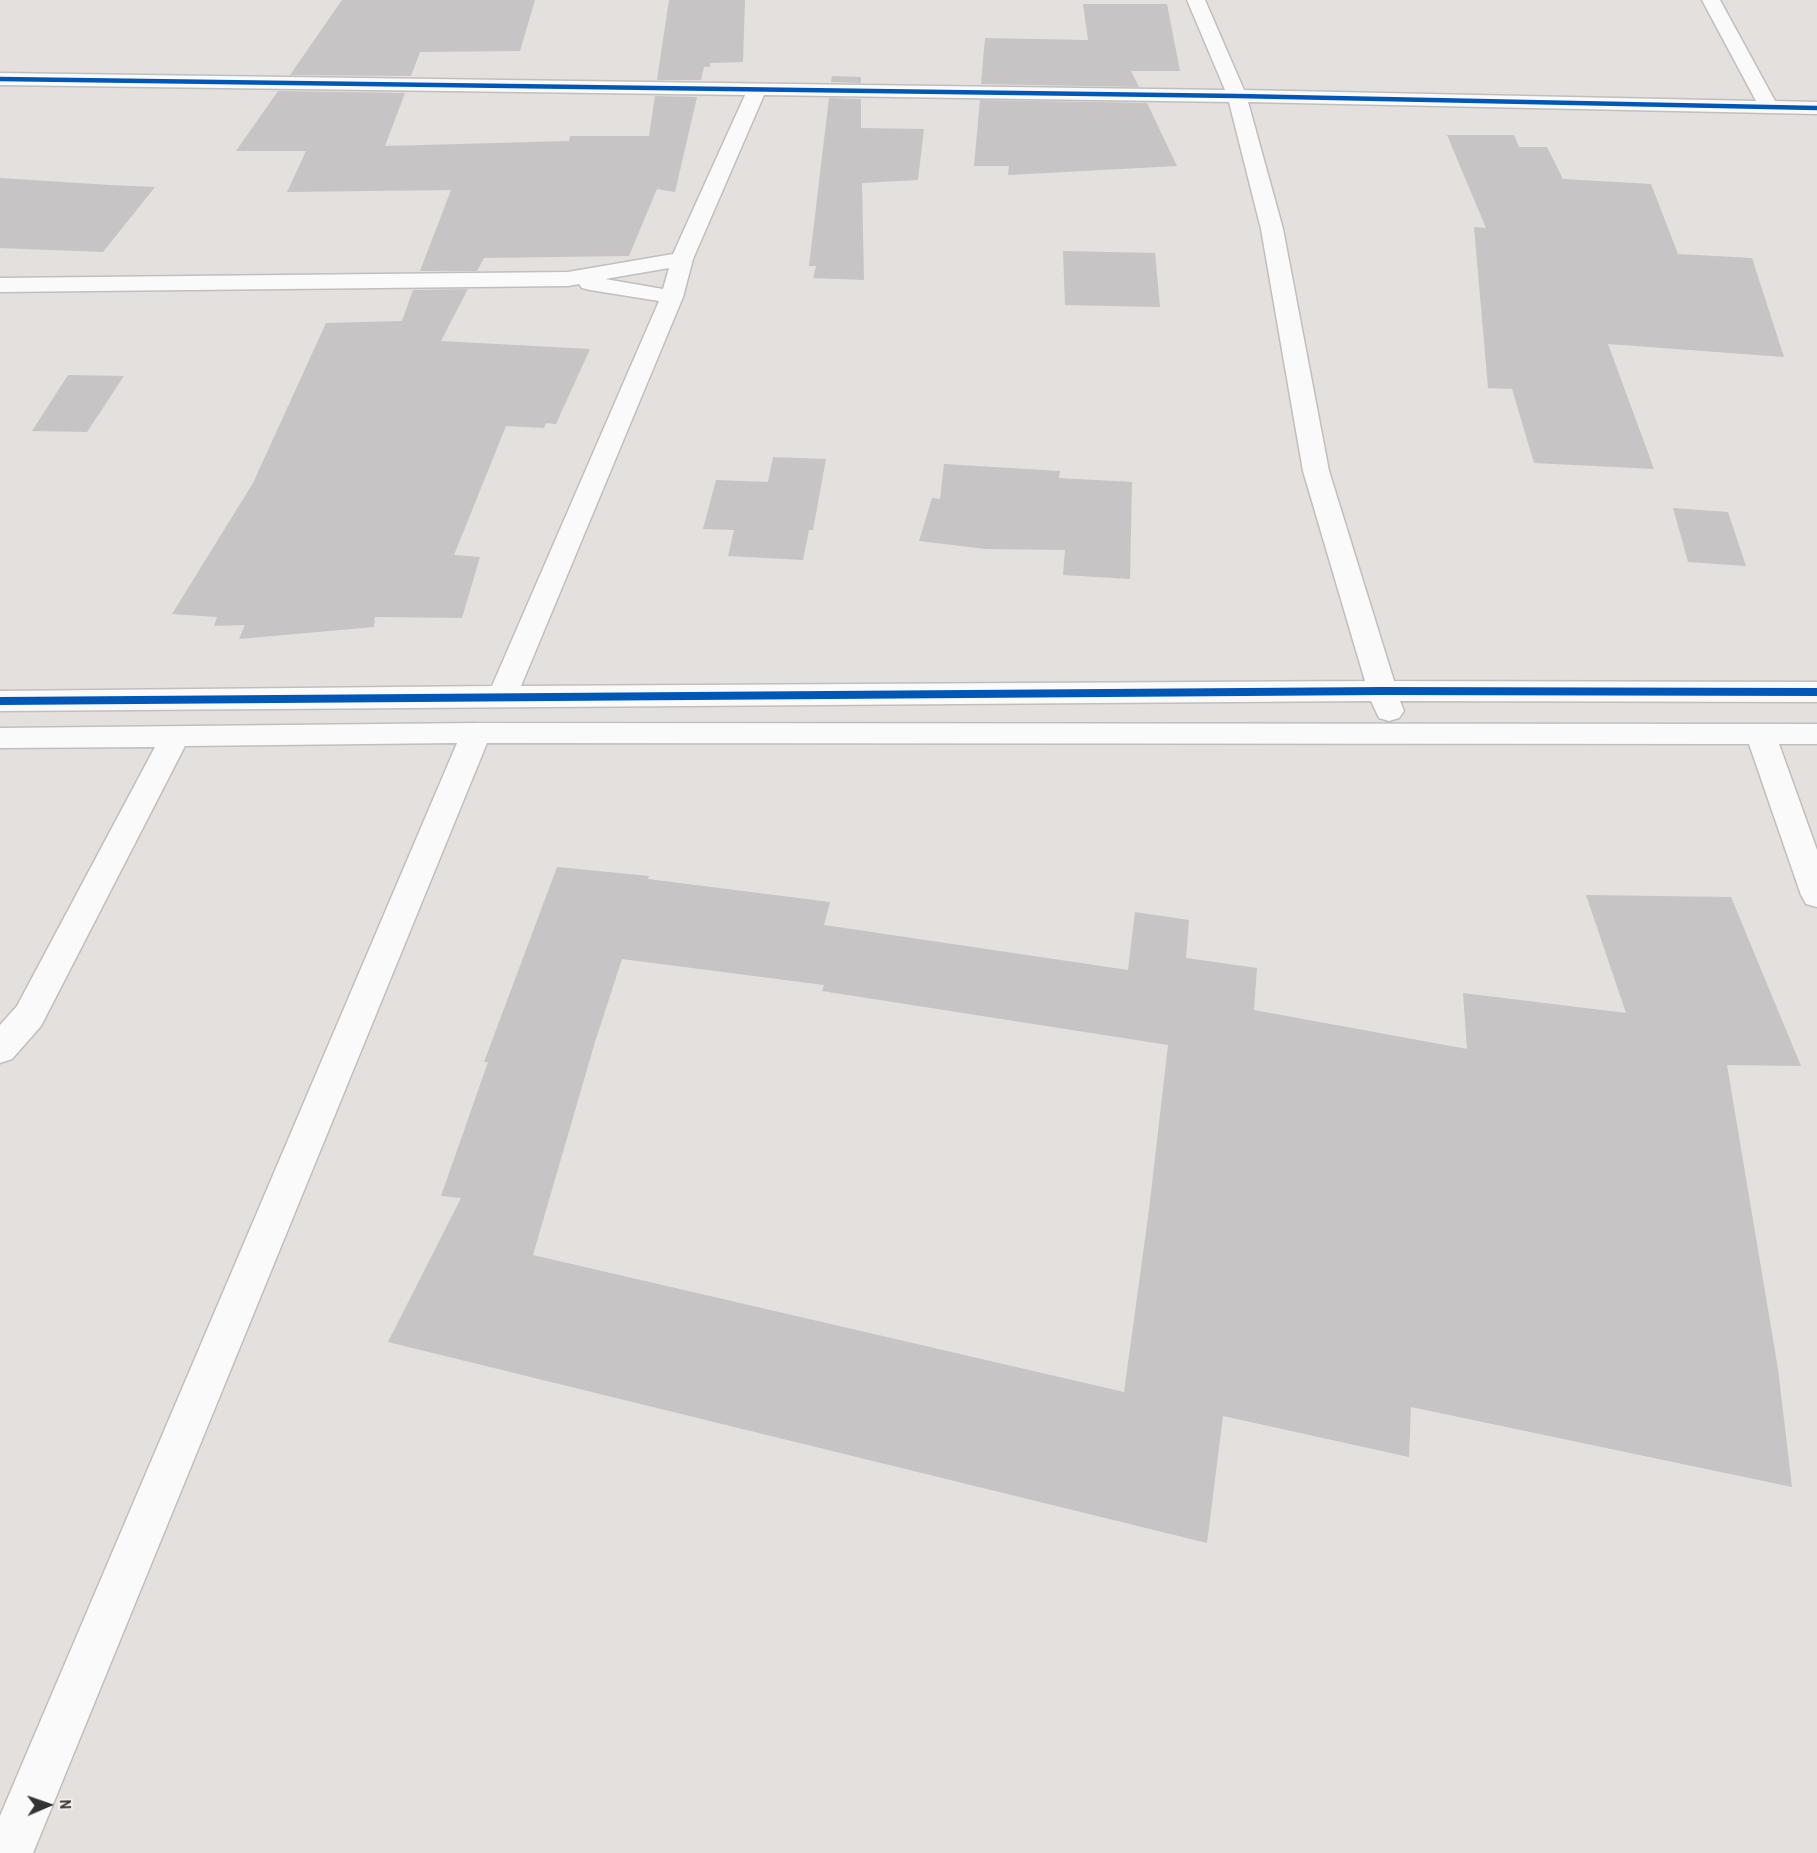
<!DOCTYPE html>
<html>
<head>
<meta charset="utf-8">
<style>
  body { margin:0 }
  #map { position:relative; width:1817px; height:1853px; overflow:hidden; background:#e3e0de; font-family:"Archivo Narrow",sans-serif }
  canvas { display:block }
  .north { position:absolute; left:18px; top:1775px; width:60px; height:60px; -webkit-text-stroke:4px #f2ede9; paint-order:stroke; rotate:88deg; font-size:16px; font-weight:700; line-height:24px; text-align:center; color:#353331 }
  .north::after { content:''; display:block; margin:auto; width:21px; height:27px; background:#353331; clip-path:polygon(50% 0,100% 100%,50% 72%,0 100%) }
</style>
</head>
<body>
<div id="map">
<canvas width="1817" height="1853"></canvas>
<div class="north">N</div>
</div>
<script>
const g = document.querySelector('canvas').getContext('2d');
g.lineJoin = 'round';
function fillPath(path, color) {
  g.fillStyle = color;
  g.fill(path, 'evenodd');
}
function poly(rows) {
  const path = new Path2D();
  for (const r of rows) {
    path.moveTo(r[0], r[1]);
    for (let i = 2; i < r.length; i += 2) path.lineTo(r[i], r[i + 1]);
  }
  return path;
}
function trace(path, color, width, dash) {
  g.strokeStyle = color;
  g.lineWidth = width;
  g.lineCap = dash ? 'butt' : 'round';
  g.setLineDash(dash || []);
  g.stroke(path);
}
fillPath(poly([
  [342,0,535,0,520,51,420,52,411,76,290,75],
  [669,0,745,0,743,62,710,63,710,67,704,67,701,80,657,80],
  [1083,4,1167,4,1180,71,1131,71,1139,87,981,84,985,38,1088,40],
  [832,76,861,77,861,83,831,82],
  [278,91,405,93,385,146,569,141,570,136,649,136,655,96,697,97,675,192,657,189,629,256,484,258,477,271,420,271,451,190,287,192,306,151,236,151],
  [829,98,861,99,861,128,924,129,918,180,862,183,864,280,813,278,816,266,809,266],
  [980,100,1147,103,1177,166,1008,175,1009,166,974,166],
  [1447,135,1514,135,1519,147,1547,147,1563,179,1651,184,1678,254,1752,258,1784,357,1608,344,1654,469,1534,463,1512,389,1488,388,1474,227,1486,228],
  [0,178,110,185,155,187,103,252,0,248],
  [1063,251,1155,253,1160,307,1065,305],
  [468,289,441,341,590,349,556,424,546,423,544,428,506,426,454,555,480,557,462,618,375,617,374,627,239,639,245,625,214,626,217,617,172,614,253,483,326,323,402,321,413,290],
  [68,375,124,376,87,432,32,431],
  [773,457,826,459,813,530,809,530,803,560,728,556,734,530,703,529,716,480,768,482],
  [944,464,1060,471,1059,478,1132,482,1130,579,1063,575,1065,550,986,549,919,541,932,498,940,499],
  [1673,508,1728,512,1746,566,1688,562],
  [557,867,649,876,648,879,830,902,824,925,1128,970,1135,912,1189,920,1186,958,1257,968,1254,1010,1467,1049,1463,993,1626,1013,1586,895,1731,897,1801,1066,1727,1065,1778,1369,1792,1487,1411,1407,1409,1457,1223,1416,1207,1543,388,1342,461,1198,441,1196,488,1062,484,1062],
  [622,959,824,985,822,991,1168,1045,1149,1210,1124,1392,533,1255,595,1042]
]), '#c6c4c4');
const minor = poly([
  [1187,0,1205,0,1244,90,1756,101,1702,0,1720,0,1775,101,1817,102,1817,114,1248,102,1283,229,1329,471,1394,681,1817,682,1817,702,1400,701,1404,711,1399,718,1389,721,1379,718,1371,701,0,711,0,691,492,686,659,301,590,290,582,288,579,284,568,286,0,292,0,278,568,272,673,254,745,95,0,85,0,73,1225,90,1187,0],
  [764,95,1229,102,1261,229,1303,471,1365,681,521,686,683,297,693,259,764,95],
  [669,268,663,289,605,279,669,268],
  [476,723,1817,724,1817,744,1779,744,1817,850,1817,907,1806,904,1801,895,1749,744,487,743,33,1853,0,1853,0,1816,457,743,185,746,41,1026,12,1059,0,1063,0,1025,17,1006,155,747,0,748,0,728,476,723]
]);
trace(minor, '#c1bebd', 3);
fillPath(minor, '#fbfafa');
trace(poly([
  [0,79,1237,96,1817,108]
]), '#0057b8', 4.5);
trace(poly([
  [1344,691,1475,691]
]), '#0057b8', 6);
trace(poly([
  [0,701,1382,691,1817,692]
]), '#0057b8', 8);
</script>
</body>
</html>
